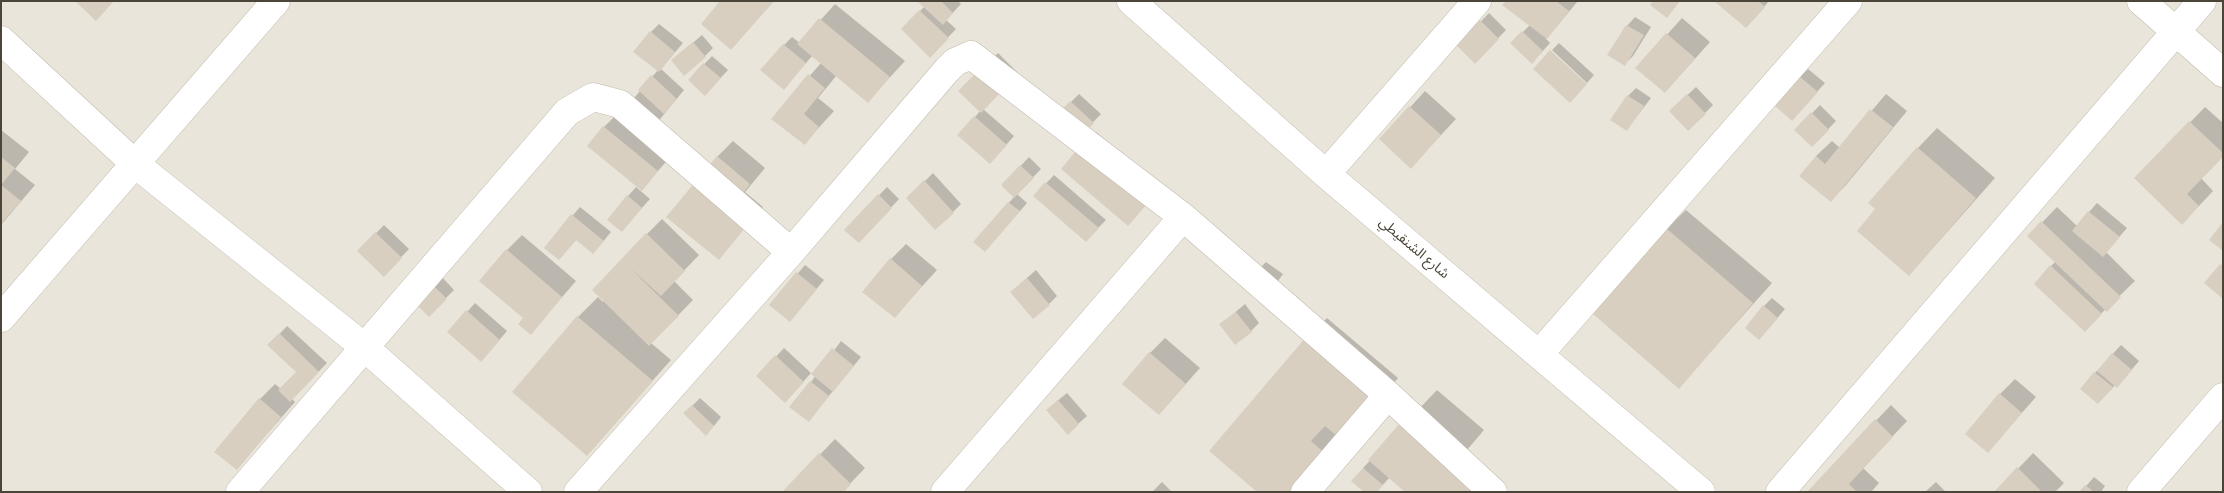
<!DOCTYPE html>
<html>
<head>
<meta charset="utf-8">
<style>
  body { margin:0 }
  #map { position:relative; width:2224px; height:493px; overflow:hidden; background:#f6f3ec; font-family:"IBM Plex Sans",sans-serif }
  canvas { display:block }
  .frame { position:absolute; inset:0; border:2px solid #4b4439; pointer-events:none }
</style>
</head>
<body>
<div id="map">
<canvas width="2224" height="493"></canvas>
<div class="frame"></div>
</div>
<script>
const g = document.querySelector('canvas').getContext('2d');
g.lineJoin = 'round';
function fillPath(path, color) {
  g.fillStyle = color;
  g.fill(path, 'evenodd');
}
function poly(rows) {
  const path = new Path2D();
  for (const r of rows) {
    path.moveTo(r[0], r[1]);
    for (let i = 2; i < r.length; i += 2) path.lineTo(r[i], r[i + 1]);
  }
  return path;
}
function trace(path, color, width, dash) {
  g.strokeStyle = color;
  g.lineWidth = width;
  g.lineCap = dash ? 'butt' : 'round';
  g.setLineDash(dash || []);
  g.stroke(path);
}
function write(font, color, halo, rows, align = 'center') {
  g.font = font + ' "IBM Plex Sans","Noto Sans Arabic",sans-serif';
  g.lineWidth = 4;
  g.setLineDash([]);
  g.textBaseline = 'middle';
  g.strokeStyle = halo;
  g.fillStyle = color;
  for (const [text, x, y, turn = 0] of rows) {
    g.save();
    g.translate(x, y);
    g.rotate((+turn || 0) * Math.PI / 180);
    g.textAlign = isNaN(turn) ? turn : align;
    if (halo) g.strokeText(text, 0, 0);
    g.fillText(text, 0, 0);
    g.restore();
  }
}
fillPath(poly([
  [1,1,2223,1,2223,492,1,492]
]), '#eae5da');
fillPath(poly([
  [722,1,774,1,731,48],
  [919,1,958,1,961,4,946,20,956,29,930,56,902,29,925,6],
  [1507,1,1578,1,1546,39,1550,43,1540,54,1512,43,1530,25],
  [1716,1,1769,1,1754,19],
  [835,4,905,61,868,101,837,75,818,98,834,111,804,144,773,118,821,63,813,55,784,88,784,45,792,37,800,43],
  [1489,13,1506,30,1475,62,1458,45],
  [1635,17,1651,27,1633,56,1625,64,1609,54,1627,26],
  [1682,18,1710,42,1665,92,1637,68],
  [659,24,683,43,661,69,684,90,656,124,623,111,658,70,651,32],
  [702,35,713,48,705,56,673,60],
  [1559,43,1594,75,1587,83,1552,50],
  [998,53,1018,73,983,109,1014,136,998,154,975,117,980,111,960,91],
  [712,56,728,70,713,86,689,80],
  [1808,69,1825,83,1800,111,1800,77],
  [1696,87,1713,105,1705,113,1679,103],
  [1636,88,1651,98,1627,129,1628,96],
  [1425,91,1456,119,1411,167,1381,139],
  [1079,94,1101,114,1078,138,1055,118],
  [1886,94,1907,111,1846,185,1831,200,1816,156,1832,141,1840,148],
  [1820,105,1836,121,1812,146,1796,130],
  [2205,107,2223,123,2223,156,2201,178,2213,191,2197,208,2136,178],
  [619,112,672,155,642,189,604,127],
  [1937,128,1995,178,1909,275,1877,209,1918,148],
  [1,130,29,152,15,169,35,185,1,225],
  [1096,132,1162,187,1128,224,1081,147],
  [733,141,765,168,745,192,763,207,718,258,717,157],
  [1029,157,1041,169,1017,194,1027,203,985,251,975,242,1014,197,1003,185],
  [933,173,961,204,953,212,908,198],
  [1054,175,1106,220,1094,232,1035,195],
  [636,187,650,199,622,230,608,219],
  [887,187,899,199,859,242,846,229],
  [2097,203,2127,228,2106,252,2135,281,2084,330,2051,266,2056,261,2029,236,2057,207,2077,226],
  [580,207,611,232,601,244,577,239,559,259,545,248],
  [1686,210,1772,283,1679,387,1666,229],
  [662,219,699,255,674,281,693,300,651,343,671,360,587,454,514,392,578,317,598,297,603,302,604,300,647,234],
  [384,225,409,249,384,275,359,251],
  [522,235,576,281,531,333,507,250],
  [906,244,937,270,894,317,891,259],
  [1266,262,1283,274,1273,288,1258,270],
  [805,265,824,280,797,312,771,305],
  [1036,270,1057,296,1049,304,1020,284],
  [441,276,454,290,429,315,416,302],
  [1772,298,1785,309,1767,330,1764,306],
  [475,303,507,331,481,361,449,332],
  [1245,304,1259,323,1251,331,1220,325],
  [1327,318,1398,378,1298,492,1308,337],
  [287,326,327,363,292,399,295,402,236,469,260,399,275,384,281,389,297,372,269,345],
  [1165,338,1200,368,1159,414,1150,353],
  [841,341,861,357,809,420,811,382],
  [2121,345,2139,361,2117,387,2115,385,2106,395,2095,373],
  [784,348,811,373,793,393,758,376],
  [2015,379,2036,397,1988,451,2000,394],
  [1437,390,1484,430,1466,451,1390,477,1380,488,1363,468],
  [1067,393,1087,416,1078,424,1056,402],
  [700,398,721,417,714,426,685,413],
  [1891,405,1907,421,1863,468,1879,483,1871,492,1808,492],
  [835,439,865,468,842,492,784,492],
  [2033,453,2064,483,2055,492,1996,492],
  [2094,477,2105,486,2101,492,2081,492],
  [1162,482,1172,492,1152,492],
  [1936,482,1946,492,1925,492]
]), '#0003');
fillPath(poly([
  [75,1,114,1,96,21],
  [720,1,774,1,731,50,701,24],
  [917,1,941,1,953,13,943,25],
  [1506,1,1556,1,1569,11,1547,39,1502,5],
  [1653,1,1680,1,1667,18,1650,5],
  [1714,1,1758,1,1765,7,1746,28],
  [919,10,949,38,930,58,901,29],
  [819,18,890,77,868,103,797,44],
  [1480,20,1499,39,1475,64,1456,45],
  [1626,25,1644,35,1625,66,1607,55],
  [650,31,675,52,659,72,633,52],
  [1522,31,1543,51,1532,64,1510,43],
  [1666,33,1695,58,1665,93,1635,68],
  [693,42,706,57,684,76,671,60],
  [783,44,806,63,784,90,760,70],
  [1550,50,1587,84,1570,103,1533,69],
  [989,60,1011,82,981,113,958,91],
  [703,63,721,78,705,96,688,80],
  [808,74,825,88,804,114,819,127,805,145,771,119],
  [651,75,677,99,664,114,638,90],
  [1799,76,1818,92,1792,121,1774,105],
  [1687,94,1706,114,1688,131,1669,111],
  [1627,95,1644,106,1627,131,1610,120],
  [1070,101,1094,123,1078,140,1054,118],
  [1409,106,1441,135,1411,169,1379,139],
  [1870,109,1893,127,1831,202,1799,176,1816,156,1825,164],
  [1811,112,1829,130,1812,147,1794,130],
  [974,116,1007,145,990,164,957,135],
  [2189,121,2223,153,2223,157,2187,194,2199,206,2182,225,2134,178],
  [603,126,658,171,642,191,587,146],
  [1080,146,1148,203,1128,226,1061,169],
  [1917,147,1976,198,1909,276,1857,231,1875,209,1868,203],
  [717,156,750,184,731,208,749,223,719,260,666,217],
  [1,157,15,168,1,185],
  [1020,165,1034,178,1014,198,1001,185],
  [924,180,954,213,935,230,906,198],
  [1045,182,1099,228,1086,242,1033,196],
  [1,185,21,201,1,224],
  [878,194,892,208,859,243,844,230],
  [627,195,642,208,622,232,607,220],
  [1008,202,1020,211,985,252,973,242],
  [2088,211,2120,237,2103,257,2072,231],
  [571,214,604,241,593,254,576,240,559,260,544,248],
  [2041,221,2121,297,2107,312,2027,236],
  [2223,222,2223,251,2209,240],
  [1666,228,1753,303,1679,389,1592,313],
  [375,232,402,258,384,277,357,251],
  [646,233,685,271,661,296,629,267,679,316,649,346,592,290],
  [506,249,562,297,531,335,518,324,523,318,479,281],
  [890,258,922,286,895,318,862,292],
  [2220,264,2223,266,2223,299,2204,283],
  [2050,265,2102,314,2085,332,2034,284],
  [796,272,817,289,790,322,769,305],
  [1027,278,1050,305,1033,319,1010,292],
  [432,284,447,299,429,317,414,302],
  [1763,305,1778,318,1759,340,1745,328],
  [466,310,500,340,481,362,447,332],
  [1236,312,1252,332,1235,345,1219,324],
  [577,316,653,381,587,456,512,392],
  [279,333,319,372,290,402,278,390,296,372,267,345],
  [1307,336,1379,398,1343,441,1325,426,1311,441,1328,456,1297,492,1257,492,1209,451],
  [832,348,854,366,833,392,811,374],
  [1149,352,1186,384,1159,415,1122,384],
  [2112,353,2132,370,2117,388,2097,371],
  [775,355,804,382,785,403,756,376],
  [2094,372,2113,387,2098,404,2080,389],
  [810,381,829,396,809,422,789,407],
  [1999,393,2022,413,1988,453,1965,434],
  [259,398,281,417,237,470,214,452],
  [1058,400,1079,424,1068,435,1046,410],
  [692,405,714,426,706,436,683,413],
  [1875,419,1893,437,1849,484,1857,492,1807,492],
  [1400,423,1481,492,1405,492,1368,460],
  [819,453,851,484,844,492,782,492],
  [2017,467,2042,492,1994,492],
  [1363,468,1383,485,1377,492,1364,492,1351,481],
  [2085,485,2094,492,2079,492]
]), '#d8cfc1');
const minor = poly([
  [2141,1,2223,73],
  [1,40,134,163,363,346,528,492],
  [1326,174,1477,1],
  [1,318,276,1],
  [1540,353,1848,1],
  [240,492,567,112,593,97,620,104,791,252],
  [578,492,791,252,947,70,955,62,971,55,1183,217,1388,395,1493,492],
  [945,492,1183,217],
  [1305,492,1388,395],
  [1780,492,2202,1],
  [2141,492,2223,397]
]);
const tertiary = poly([
  [1131,1,1326,174,1701,492]
]);
trace(minor, '#c2bbae', 29);
trace(tertiary, '#c2bbae', 29);
trace(minor, '#fff', 28);
trace(tertiary, '#fff', 28);
write('14px', '#4b4439', '#fff', [
  ["شارع الشنقيطي",1414,248,40]
]);
</script>
</body>
</html>
